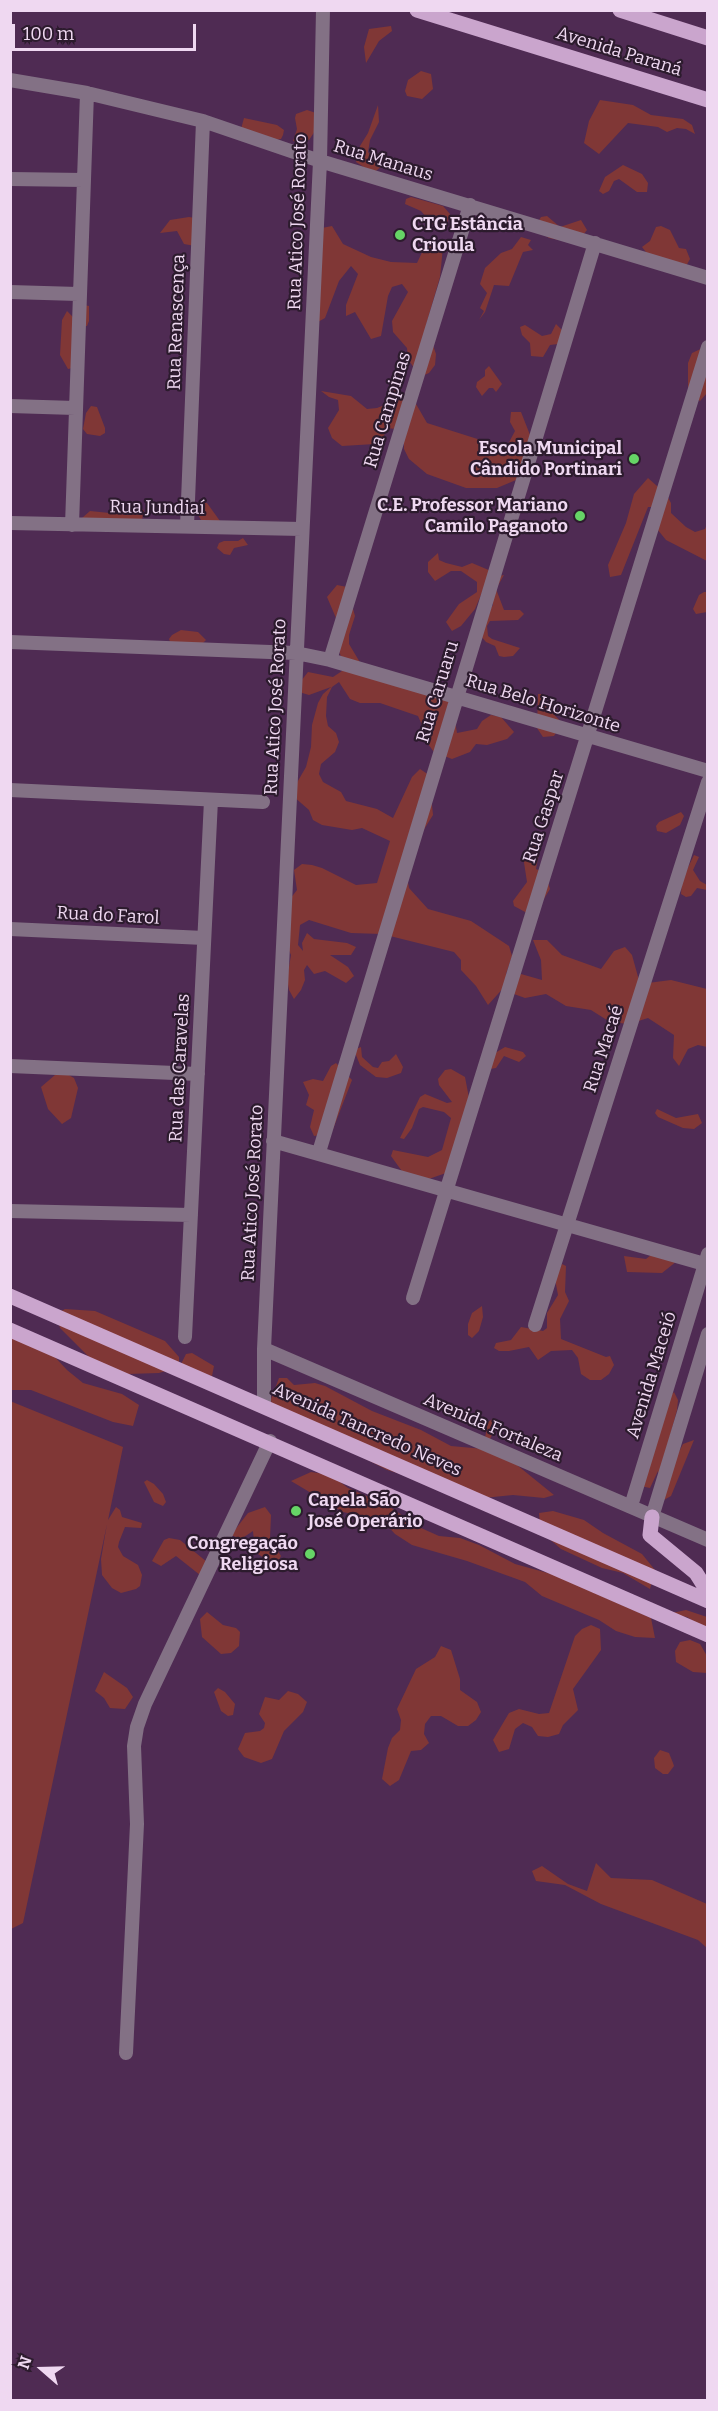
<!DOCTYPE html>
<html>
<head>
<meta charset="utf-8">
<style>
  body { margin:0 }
  #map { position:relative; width:718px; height:2411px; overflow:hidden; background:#4f2b53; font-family:Bitter,serif }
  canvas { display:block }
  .frame { position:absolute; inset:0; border:12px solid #efd8f1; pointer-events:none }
  .north { position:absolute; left:12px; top:2339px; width:60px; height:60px; -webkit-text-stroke:4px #2c1b2d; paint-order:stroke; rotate:290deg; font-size:16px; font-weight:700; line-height:24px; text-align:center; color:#efd8f1 }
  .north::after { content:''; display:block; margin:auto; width:21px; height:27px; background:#efd8f1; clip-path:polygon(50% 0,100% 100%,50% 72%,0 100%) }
  .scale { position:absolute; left:12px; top:24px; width:184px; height:27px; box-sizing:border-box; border:3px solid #efd8f1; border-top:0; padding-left:8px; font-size:18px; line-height:21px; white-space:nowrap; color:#efd8f1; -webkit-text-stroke:4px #2c1b2d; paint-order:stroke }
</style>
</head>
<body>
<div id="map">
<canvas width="718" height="2411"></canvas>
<div class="frame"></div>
<div class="north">N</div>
<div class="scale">100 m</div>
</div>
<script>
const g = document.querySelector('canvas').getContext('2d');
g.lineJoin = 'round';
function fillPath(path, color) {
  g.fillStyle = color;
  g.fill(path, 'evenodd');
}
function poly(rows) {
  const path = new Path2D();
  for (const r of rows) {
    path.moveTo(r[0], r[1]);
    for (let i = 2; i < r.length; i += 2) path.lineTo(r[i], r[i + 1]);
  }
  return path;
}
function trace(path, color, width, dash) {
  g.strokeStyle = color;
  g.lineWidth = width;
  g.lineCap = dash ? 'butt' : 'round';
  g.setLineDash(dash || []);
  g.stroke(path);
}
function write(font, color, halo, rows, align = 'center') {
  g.font = font + ' Bitter,serif';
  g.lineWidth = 4.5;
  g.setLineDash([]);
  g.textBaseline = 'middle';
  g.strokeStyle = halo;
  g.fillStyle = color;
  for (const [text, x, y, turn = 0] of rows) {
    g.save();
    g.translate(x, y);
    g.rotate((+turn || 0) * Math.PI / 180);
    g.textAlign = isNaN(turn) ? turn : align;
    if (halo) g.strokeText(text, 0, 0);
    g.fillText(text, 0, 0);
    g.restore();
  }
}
fillPath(poly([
  [391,26,392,31,379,41,366,63,364,47,369,29],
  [421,71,431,74,433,89,422,99,407,96,405,91,408,80],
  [600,100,633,105,651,115,683,119,692,125,695,134,686,129,677,128,667,132,658,127,628,123,599,154,584,143,589,121],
  [378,105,379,122,370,140,368,152,381,167,373,173,356,162,360,146,368,133],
  [307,110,316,113,317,128,309,140,298,142,293,141,297,129,295,118,296,114],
  [244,118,277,125,284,130,283,135,281,139,275,140,241,129],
  [623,165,642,174,648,183,647,192,637,192,619,179,614,181,609,191,603,194,599,191,605,177],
  [411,197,443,206,450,214,447,224,442,226,432,224,421,211,405,204,406,199],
  [547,216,560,227,581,220,587,230,583,235,559,240,549,238,540,232,538,222,541,217],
  [189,217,195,218,195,246,184,244,177,231,160,233,170,220],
  [332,226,343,244,371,257,391,262,417,263,426,244,435,239,443,247,440,277,426,325,436,354,435,365,429,373,420,377,408,359,407,348,393,332,392,321,408,292,402,284,392,287,388,296,381,336,371,339,355,312,346,316,346,305,358,274,351,266,339,281,325,318,316,323,322,228],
  [661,226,670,230,679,248,686,249,690,259,685,268,649,256,642,247,650,241,656,227],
  [521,237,531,240,528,245,533,250,523,252,509,286,494,285,485,312,479,320,484,311,480,308,487,293,480,284,485,268,501,253,512,249],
  [84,305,89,306,89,321,87,326,82,326,73,368,68,369,60,355,62,320,67,311,74,318],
  [556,324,562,330,558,344,550,345,543,357,531,356,530,343,522,335,520,327,525,325,542,336,551,334],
  [707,346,707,393,700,401,688,392,688,363,692,353],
  [489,366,502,384,496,392,493,388,489,388,482,396,476,387,477,382,485,376,485,370],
  [395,374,402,375,402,385,397,394,404,401,416,404,427,423,506,448,515,431,510,422,511,412,521,412,532,440,516,480,497,488,466,488,427,474,409,459,404,449,404,438,396,429,387,428,383,438,375,444,342,446,332,438,328,428,339,410,338,400,329,397,321,391,351,396,367,409,377,408,387,404,393,394,396,384],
  [91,406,97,407,105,428,105,433,100,436,87,434,83,429,86,413],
  [648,478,666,494,671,503,671,513,686,527,695,532,705,529,707,524,707,561,666,540,653,524,657,507,648,507,621,575,610,577,608,565,626,523,634,494],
  [202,503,207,503,220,521,205,522,201,520,196,511],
  [139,509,144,510,142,520,82,518,90,511,129,515],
  [243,538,248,545,234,548,230,555,224,554,217,548,219,543,224,541,238,541],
  [438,553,439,560,446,563,462,567,472,563,491,571,475,609,461,626,452,631,446,622,459,604,477,592,477,582,461,571,451,571,435,581,428,572,428,562],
  [504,575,496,589,504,610,520,610,524,614,518,620,490,621,487,626,488,636,492,639,520,648,513,656,504,657,499,656,495,646,486,642,479,634,483,619,493,605,493,600,499,576],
  [337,585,347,587,355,616,349,635,349,644,361,664,452,703,457,733,477,729,482,721,491,715,501,717,514,732,507,739,487,745,476,744,470,752,452,759,434,752,422,736,422,725,418,716,380,703,360,703,350,699,339,682,332,687,327,697,326,716,328,726,336,733,339,742,335,752,321,764,319,774,323,782,341,792,346,801,377,809,393,818,412,777,420,769,429,775,433,815,423,831,407,877,409,888,428,909,471,921,509,946,512,956,506,974,507,984,488,1005,476,986,461,970,461,960,454,952,382,934,351,933,309,920,300,925,298,945,303,951,302,943,307,933,314,939,347,943,356,947,351,955,330,955,348,967,354,976,346,983,325,971,314,974,307,965,304,970,305,980,301,990,294,999,289,990,287,979,291,955,287,946,290,899,297,890,294,870,302,864,312,865,322,868,356,885,377,883,390,841,362,828,352,830,322,825,313,820,309,810,293,796,295,786,306,767,311,747,312,725,318,703,323,694,331,687,309,695,299,692,301,681,308,672,333,677,342,671,342,660,335,638,336,618,327,597],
  [704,592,707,592,707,612,696,614,693,609,699,595],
  [181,630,198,632,206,640,202,644,171,644,169,639,172,635],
  [538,694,543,694,544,704,562,723,554,736,543,737,537,728],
  [681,812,684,816,680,825,666,833,657,831,656,826,659,822],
  [532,843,537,844,540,848,536,869,545,873,550,889,537,910,527,913,514,906,513,901,527,882,523,856],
  [694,855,699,857,693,870,700,881,707,885,707,890,697,888,691,896,686,897,681,894,682,880],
  [533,940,547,940,562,955,601,969,614,951,625,947,632,955,640,984,671,980,707,989,707,1047,698,1045,688,1049,679,1066,673,1058,674,1035,648,1018,629,1024,610,1022,591,1010,566,1006,546,994,525,998,514,994,513,984,521,974,542,980,541,960],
  [361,1047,362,1057,373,1067,378,1068,382,1062,389,1061,396,1054,403,1067,401,1073,387,1078,376,1077,360,1065,356,1055,356,1049],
  [505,1047,523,1052,526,1056,519,1062,504,1056,496,1068,490,1069,495,1053],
  [336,1063,352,1080,333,1129,330,1133,314,1136,310,1127,314,1110,306,1105,309,1095,303,1082,313,1079,323,1081,331,1066],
  [451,1069,465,1077,469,1098,446,1173,420,1182,404,1174,391,1156,393,1150,428,1157,442,1150,451,1118,444,1112,423,1107,419,1109,412,1128,404,1139,400,1138,420,1097,425,1094,447,1103,452,1102,439,1085,438,1079,445,1070],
  [65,1073,74,1078,78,1088,71,1118,62,1124,48,1109,41,1087,55,1075],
  [657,1109,676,1118,698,1114,702,1123,694,1129,683,1128,658,1117,655,1113],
  [651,1255,677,1261,662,1273,627,1272,624,1256,646,1259],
  [562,1264,566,1266,565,1292,569,1301,560,1319,561,1339,606,1357,610,1356,614,1365,609,1374,601,1380,590,1380,581,1374,578,1358,572,1350,551,1351,538,1360,529,1347,509,1351,499,1351,494,1348,496,1343,511,1340,521,1327,543,1331,547,1328,547,1313,558,1295,555,1279],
  [482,1306,483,1317,479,1331,472,1338,468,1335,468,1324,472,1313],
  [65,1309,95,1311,165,1341,179,1357,179,1367,159,1373,127,1374,90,1358,60,1328,56,1314],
  [11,1337,53,1355,67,1370,83,1383,122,1394,139,1405,133,1426,113,1422,31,1390,11,1390],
  [192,1353,214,1366,212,1376,180,1366,186,1354],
  [279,1378,287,1378,294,1385,315,1383,325,1386,372,1411,421,1430,451,1446,484,1449,512,1461,554,1495,544,1498,513,1495,483,1498,387,1470,272,1410,271,1399],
  [674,1392,678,1400,677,1410,663,1462,673,1463,683,1444,694,1440,671,1496,662,1501,658,1471,650,1488,640,1486,667,1400],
  [10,1401,123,1447,108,1520,116,1507,120,1510,122,1517,142,1523,141,1528,125,1527,119,1542,118,1547,123,1556,138,1565,142,1575,140,1586,136,1589,121,1593,112,1588,102,1575,101,1559,107,1524,23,1923,11,1929],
  [494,1418,497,1425,489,1441,485,1438,488,1422],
  [311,1472,331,1475,348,1488,387,1505,421,1528,439,1536,460,1538,479,1545,515,1564,555,1575,651,1618,655,1638,635,1637,616,1631,599,1620,542,1596,525,1582,467,1561,412,1545,395,1534,382,1520,343,1512,291,1481],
  [147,1480,154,1484,163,1494,166,1502,163,1506,154,1502,144,1482],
  [265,1507,271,1515,270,1538,281,1556,276,1566,255,1552,253,1531,241,1539,231,1535,248,1513],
  [553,1511,584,1520,603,1533,642,1554,655,1570,650,1589,623,1573,602,1568,561,1549,546,1536,540,1525,539,1513],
  [169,1538,180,1540,207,1562,200,1575,176,1556,161,1566,152,1561,164,1540],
  [686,1610,707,1617,707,1630,687,1617,667,1614],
  [207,1612,223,1625,236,1628,240,1632,239,1646,231,1653,221,1654,202,1637,200,1619],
  [591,1625,600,1629,601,1650,573,1689,578,1710,563,1725,559,1734,548,1737,538,1736,532,1727,523,1723,515,1729,509,1749,499,1752,493,1740,509,1713,519,1709,539,1714,549,1713,575,1636,582,1629],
  [690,1640,700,1644,707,1656,707,1673,693,1672,676,1662,675,1651,680,1642],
  [441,1646,451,1650,460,1679,460,1690,477,1702,481,1712,476,1720,468,1726,458,1726,441,1716,431,1716,425,1724,424,1734,429,1743,421,1750,411,1751,399,1780,390,1786,382,1779,388,1748,392,1738,400,1730,401,1720,397,1709,416,1669,435,1657],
  [104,1672,127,1688,133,1697,125,1709,110,1708,104,1698,95,1691],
  [218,1688,225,1692,235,1704,233,1715,228,1716,221,1711,214,1692],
  [288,1691,298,1694,307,1702,303,1712,284,1731,272,1759,261,1763,244,1757,238,1749,245,1733,260,1731,264,1728,265,1723,259,1714,265,1697,279,1700],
  [660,1750,669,1753,673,1763,674,1766,668,1774,663,1774,655,1768,654,1758],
  [596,1863,611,1878,652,1880,707,1904,707,1948,698,1940,601,1904,565,1885,536,1881,532,1871,542,1866,568,1884,587,1891]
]), '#803736');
trace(poly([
  [10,80,87,93,203,121,320,161,708,278],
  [10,179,84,180],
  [10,292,78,294],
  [10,406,75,408],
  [10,523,302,529],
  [72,525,87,93],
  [187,526,203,121],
  [10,642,296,653,330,660,708,771],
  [330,660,470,205],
  [10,790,263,802],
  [10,929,204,938],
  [10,1066,198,1074],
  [273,1141,708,1265],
  [319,1152,595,243],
  [10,1211,191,1215],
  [413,1298,708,347],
  [535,1325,708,782],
  [185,1337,211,800],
  [264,1349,708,1540],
  [264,1406,264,1349,320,161,323,10],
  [631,1506,708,1254],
  [652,1517,708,1334],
  [126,2053,137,1824,134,1746,137,1727,145,1704,270,1441]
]), '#837185', 14);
trace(poly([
  [417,10,708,100],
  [620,10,708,38],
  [10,1296,708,1601],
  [10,1330,708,1635],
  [652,1517,650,1535,696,1573,708,1592]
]), '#caa5cd', 15);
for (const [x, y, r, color] of [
  [400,235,6,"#66d466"],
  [634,459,6,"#66d466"],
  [580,516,6,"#66d466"],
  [296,1511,6,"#66d466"],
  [310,1554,6,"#66d466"]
]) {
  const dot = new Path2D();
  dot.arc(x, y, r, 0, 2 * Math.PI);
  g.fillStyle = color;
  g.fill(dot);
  trace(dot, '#2c1b2d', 2);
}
write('18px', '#efd8f1', '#2c1b2d', [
  ["Avenida Paraná",619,52,17],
  ["Rua Manaus",383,161,17],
  ["Rua Atico José Rorato",298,222,-88],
  ["Rua Renascença",177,322,-88],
  ["Rua Campinas",388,410,-73],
  ["Rua Jundiaí",157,508,1],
  ["Rua Caruaru",438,692,-73],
  ["Rua Belo Horizonte",543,704,17],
  ["Rua Atico José Rorato",276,707,-87],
  ["Rua Gaspar",544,817,-72],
  ["Rua do Farol",108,916,3],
  ["Rua Macaé",604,1049,-72],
  ["Rua das Caravelas",180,1068,-87],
  ["Rua Atico José Rorato",253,1193,-87],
  ["Avenida Maceió",652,1375,-73],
  ["Avenida Fortaleza",493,1428,23],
  ["Avenida Tancredo Neves",367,1430,24]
]);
write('bold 18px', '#efd8f1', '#2c1b2d', [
  ["CTG Estância",412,225,"left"],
  ["Crioula",412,246,"left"],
  ["Escola Municipal",622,449],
  ["Cândido Portinari",622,470],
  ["C.E. Professor Mariano",568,506],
  ["Camilo Paganoto",568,527],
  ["Capela São",308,1501,"left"],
  ["José Operário",308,1522,"left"],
  ["Congregação",298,1544],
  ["Religiosa",298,1565]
], 'right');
</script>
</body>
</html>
